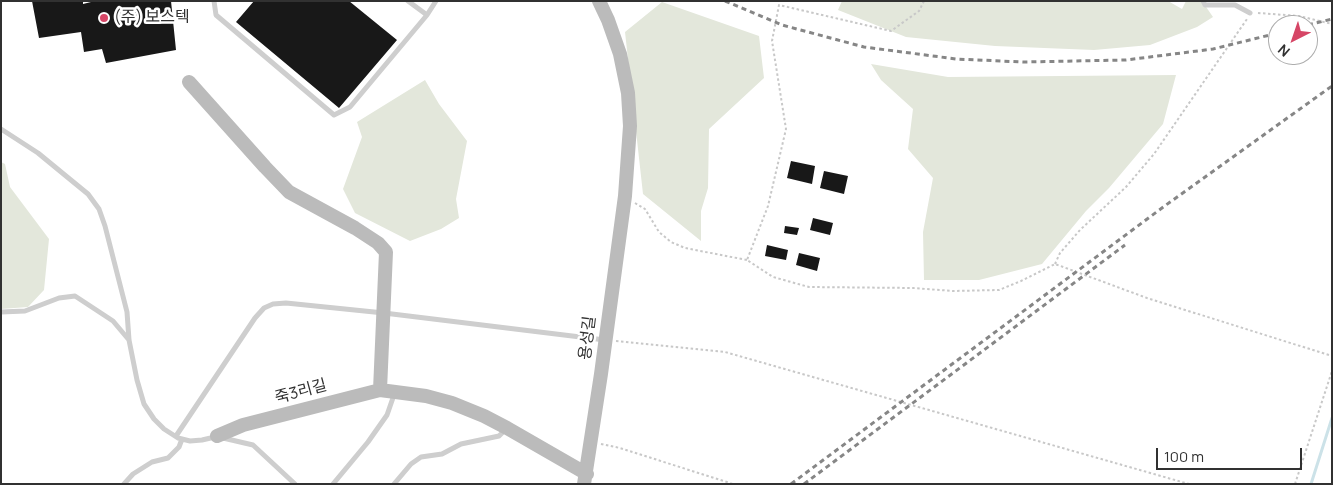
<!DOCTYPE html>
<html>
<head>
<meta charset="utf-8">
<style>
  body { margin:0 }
  #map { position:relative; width:1333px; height:485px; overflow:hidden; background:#fff; font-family:Manrope,sans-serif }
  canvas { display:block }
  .frame { position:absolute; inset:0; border:2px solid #313131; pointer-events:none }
  .north { position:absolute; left:1268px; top:15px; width:50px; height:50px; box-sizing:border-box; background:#fff; border:1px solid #adadad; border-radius:50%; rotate:221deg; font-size:14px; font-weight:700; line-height:20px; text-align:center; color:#313131 }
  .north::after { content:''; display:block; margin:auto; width:18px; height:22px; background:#d64666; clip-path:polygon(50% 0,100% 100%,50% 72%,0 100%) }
  .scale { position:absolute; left:1156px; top:448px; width:146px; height:22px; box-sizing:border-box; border:2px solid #313131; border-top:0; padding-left:6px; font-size:15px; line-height:18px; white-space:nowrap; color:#313131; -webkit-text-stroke:4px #fff; paint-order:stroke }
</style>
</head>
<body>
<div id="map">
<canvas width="1333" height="485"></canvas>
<div class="frame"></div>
<div class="north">N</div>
<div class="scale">100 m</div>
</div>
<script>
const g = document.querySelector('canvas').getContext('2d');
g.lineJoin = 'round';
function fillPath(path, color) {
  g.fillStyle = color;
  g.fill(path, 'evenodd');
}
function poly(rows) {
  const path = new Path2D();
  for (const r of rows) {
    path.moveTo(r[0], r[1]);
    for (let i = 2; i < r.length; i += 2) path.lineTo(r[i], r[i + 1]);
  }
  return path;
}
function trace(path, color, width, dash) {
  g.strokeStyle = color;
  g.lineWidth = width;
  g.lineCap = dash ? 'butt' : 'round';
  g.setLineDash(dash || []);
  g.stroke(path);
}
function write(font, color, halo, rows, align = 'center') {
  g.font = font + ' Manrope,"Noto Sans KR",sans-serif';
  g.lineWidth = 5;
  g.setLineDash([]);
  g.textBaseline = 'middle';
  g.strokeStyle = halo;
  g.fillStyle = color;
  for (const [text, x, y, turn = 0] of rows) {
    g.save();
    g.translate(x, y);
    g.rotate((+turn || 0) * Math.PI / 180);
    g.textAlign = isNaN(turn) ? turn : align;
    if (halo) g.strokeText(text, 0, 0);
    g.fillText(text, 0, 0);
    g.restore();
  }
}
fillPath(poly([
  [842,1,1168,1,1182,9,1186,1,1202,1,1213,17,1197,27,1150,45,1094,50,995,46,906,37,838,10],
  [662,2,759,36,764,78,709,129,708,188,701,211,701,241,643,194,625,32],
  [871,64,948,77,1176,75,1163,124,1109,188,1086,211,1042,264,979,280,924,280,923,232,933,178,908,149,913,109,881,80],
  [425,80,439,104,467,141,456,199,459,218,441,229,410,241,355,213,343,189,362,137,357,122],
  [1,162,5,164,10,187,49,239,44,290,28,307,1,309]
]), '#e3e7db');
trace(poly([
  [1311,484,1332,418]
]), '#cce2e8', 3);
fillPath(poly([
  [32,1,83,1,83,4,95,1,171,1,176,50,106,63,102,49,84,52,81,32,39,38],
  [254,1,349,1,397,40,339,108,236,22],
  [791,161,815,166,812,184,787,178],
  [824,171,848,176,844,194,820,188],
  [813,218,833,223,830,235,810,230],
  [785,226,799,228,797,235,784,233],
  [767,245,788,250,786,260,765,256],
  [799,253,820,258,817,271,796,265]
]), '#181818');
trace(poly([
  [924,1,919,11,891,31,779,5,772,41,786,129,768,206,747,260,773,277,809,287,913,288,953,291,999,290,1021,281,1055,264,1147,298,1332,356],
  [1258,13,1299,16,1332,24],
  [635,203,645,209,659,232,671,242,685,248,747,260],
  [1055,264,1060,253,1080,230,1126,187,1154,154,1247,19],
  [616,341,725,352,1189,484],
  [601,444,620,448,733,484],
  [1295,484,1332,371]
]), '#c8c8c8', 2, [2.5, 2.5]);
trace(poly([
  [214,1,216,15,334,115,350,107,427,15,436,1],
  [408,1,427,15],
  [1203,1,1205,5,1235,5,1250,13],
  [1,129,38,153,66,176,88,194,99,209,105,226,127,312,129,340,137,380,144,404,154,419,164,429,178,438,190,441,202,440,215,437],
  [1,312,25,311,59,298,75,296,113,321,129,340],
  [176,436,255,318,264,308,273,304,286,303,384,313,605,340],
  [223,438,253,445,295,484],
  [124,484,133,474,152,462,168,458,179,447,182,439],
  [333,484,368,442,387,415,395,392],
  [394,484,411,464,421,457,442,454,461,444,499,436,506,429]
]), '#cecece', 5);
trace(poly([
  [189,82,265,167,289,192,355,228,378,243,386,252,380,390],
  [217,436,243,425,380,390,426,396,452,403,484,416,507,428,587,474],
  [584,484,601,374,625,196,630,126,628,93,620,54,608,20,599,1]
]), '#bbb', 14);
trace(poly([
  [725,1,782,25,864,47,956,59,1023,62,1126,60,1213,49,1278,33],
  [1308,25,1332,19],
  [791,484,1166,205,1332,86],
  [804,484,1125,245]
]), '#868686', 3, [5, 4]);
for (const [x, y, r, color] of [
  [104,18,5,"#d64666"]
]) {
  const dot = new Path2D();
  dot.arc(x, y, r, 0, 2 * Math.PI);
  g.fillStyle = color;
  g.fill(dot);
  trace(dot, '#fff', 2);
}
write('16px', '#313131', '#fff', [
  ["(주) 보스텍",114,18]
], 'left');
write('16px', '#313131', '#fff', [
  ["용성길",588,338,-83],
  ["죽3리길",301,392,-15]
]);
</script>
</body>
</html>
